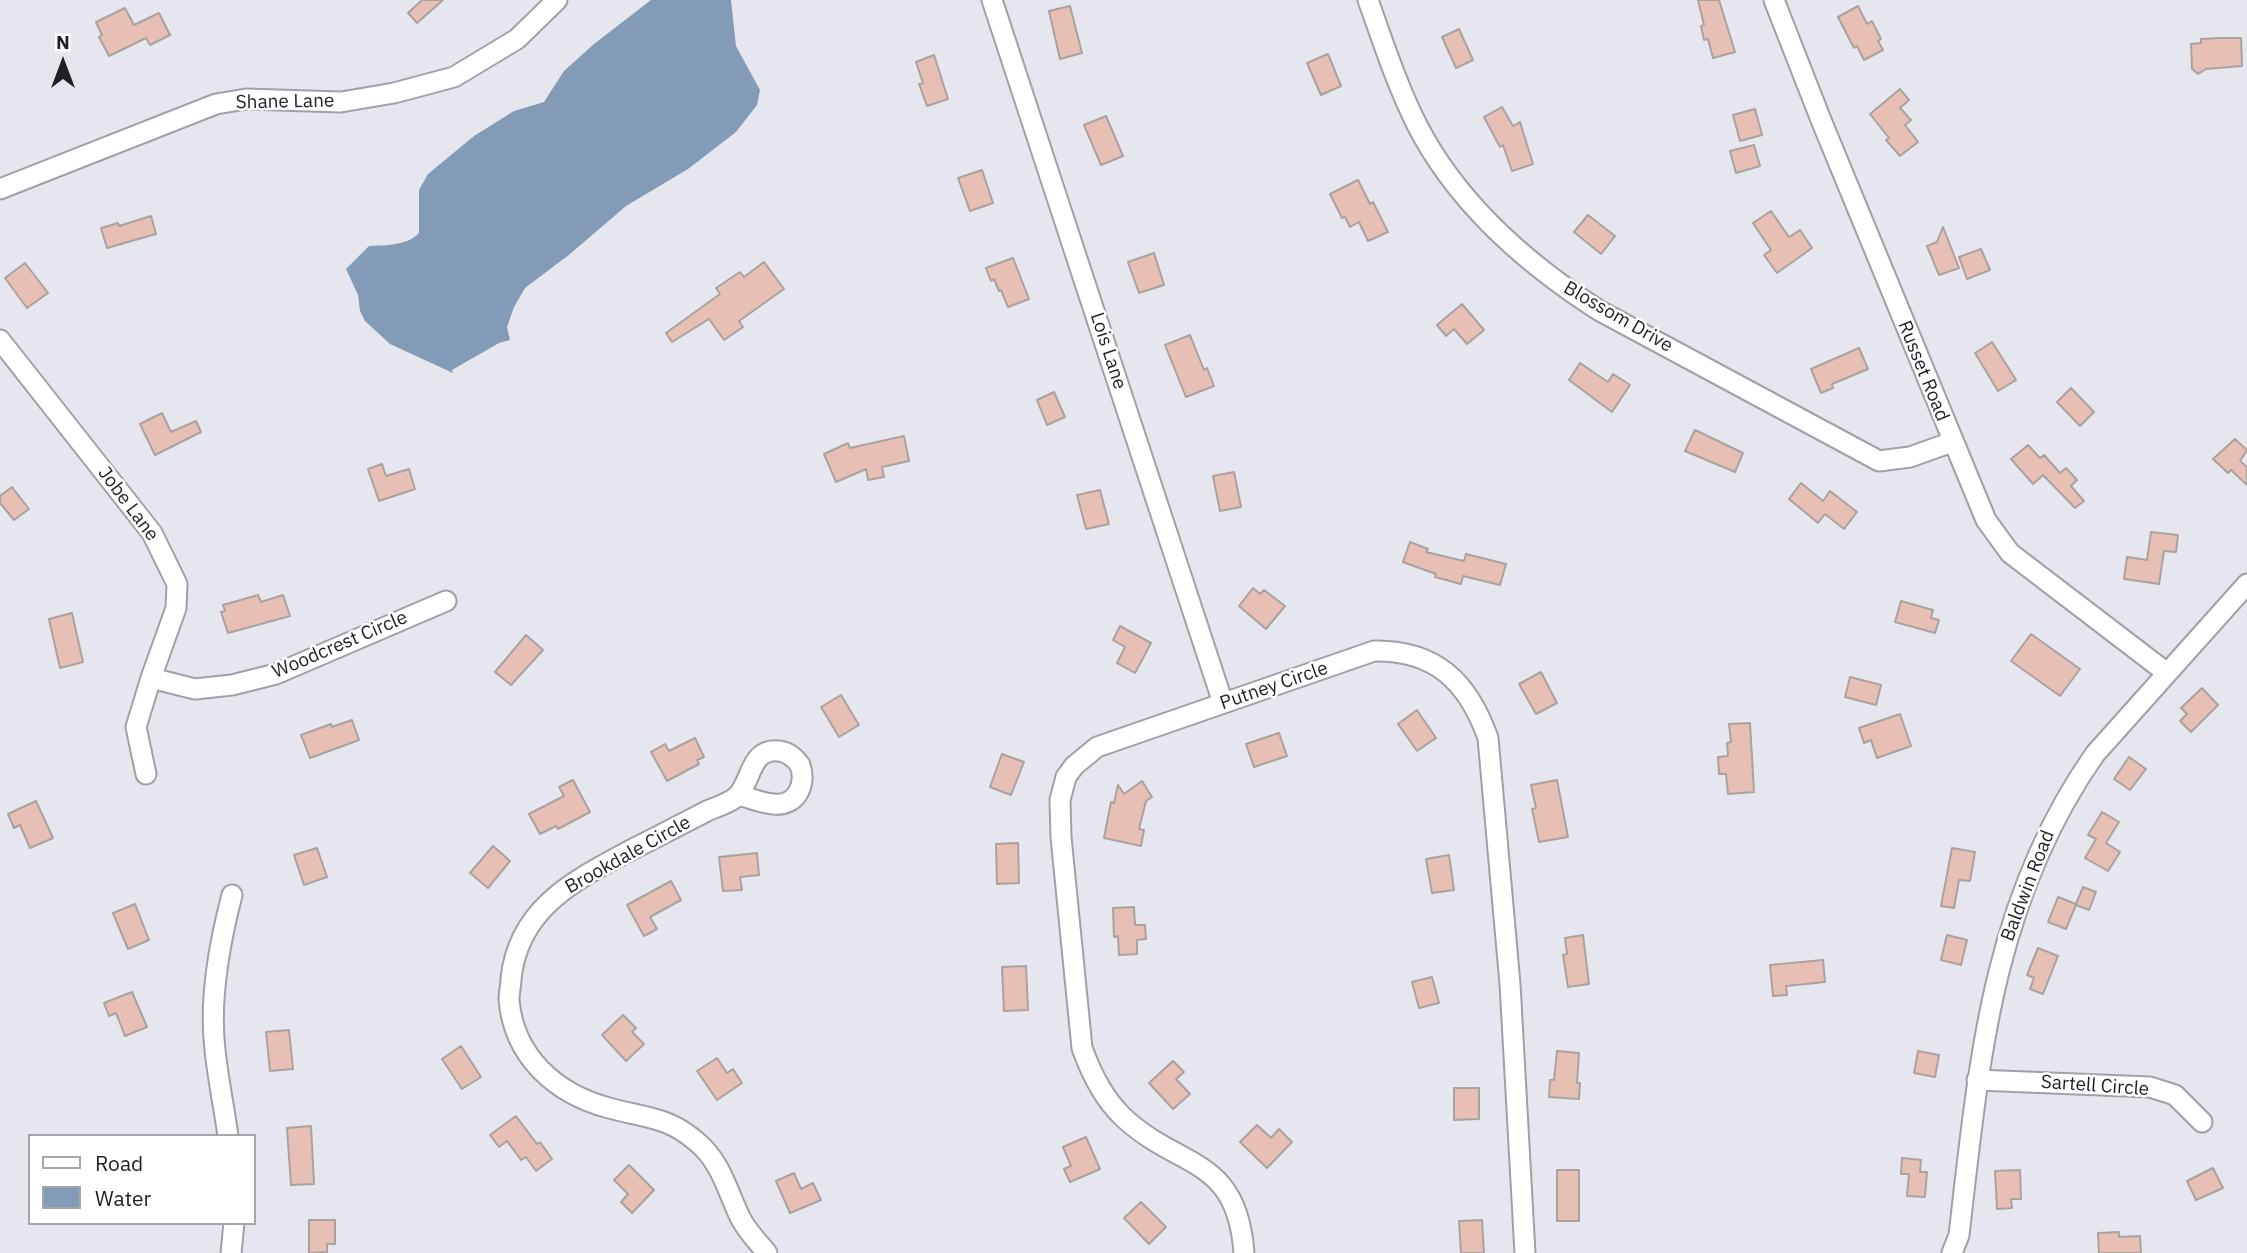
<!DOCTYPE html>
<html>
<head>
<meta charset="utf-8">
<style>
	body { margin:0 }
	#map { position:relative; width:2247px; height:1253px; overflow:hidden; background:#e5e6ee; font-family:"IBM Plex Sans",sans-serif }
	canvas { display:block }
	.legend { position:absolute; left:28px; top:1134px; width:228px; height:91px; box-sizing:border-box; background:#fff; border:2px solid #a5a6a7; margin:0; padding:9px 12px; list-style:none; font-size:21px; color:#1f2023 }
	.legend li { display:flex; align-items:center; gap:14px; height:35px }
	.legend b { width:35px; border:2px solid #a5a6a7 }
	.north { position:absolute; left:28px; top:28px; width:70px; height:70px; -webkit-text-stroke:5px #fff; paint-order:stroke; rotate:0deg; font-size:19px; font-weight:700; line-height:28px; text-align:center; color:#1f2023 }
	.north::after { content:''; display:block; margin:auto; width:24px; height:32px; background:#1f2023; clip-path:polygon(50% 0,100% 100%,50% 72%,0 100%) }
</style>
</head>
<body>
<div id="map">
<canvas width="2247" height="1253"></canvas>
<ul class="legend">
<li><b style="height:9px;background:#fff"></b>Road</li>
<li><b style="height:19px;background:#839bb7"></b>Water</li>
</ul>
<div class="north">N</div>
</div>
<script>
const ctx = document.querySelector('canvas').getContext('2d');
ctx.lineJoin = 'round';
function fill(path, color) { ctx.fillStyle = color; ctx.fill(path, 'evenodd'); }
function trace(path, color, width, dash) { ctx.strokeStyle = color; ctx.lineWidth = width; ctx.lineCap = dash ? 'butt' : 'round'; ctx.setLineDash(dash || []); ctx.stroke(path); }
function label(font, color, halo, rows, align = 'center') {
  ctx.font = font + ' "IBM Plex Sans",sans-serif'; ctx.lineWidth = 5; ctx.setLineDash([]); ctx.textBaseline = 'middle'; ctx.strokeStyle = halo; ctx.fillStyle = color; for (const [text, x, y, turn = 0] of rows) {
    ctx.save(); ctx.translate(x, y); ctx.rotate((+turn || 0) * Math.PI / 180); ctx.textAlign = isNaN(turn) ? turn : align; if (halo) ctx.strokeText(text, 0, 0); ctx.fillText(text, 0, 0); ctx.restore();
  }
}
fill(new Path2D(`
	M651,0H731L736,46L760,90L757,105L736,132L688,169L626,206L570,254L525,288L514,307L507,327L510,340L499,343L452,370L453,373L390,344L365,321L360,311L358,295L346,269L369,246C385,245 407,246 419,233V190L428,174L474,136L514,111L544,102L564,71L594,44Z`), '#839bb7');
const building = new Path2D(`
	M422,0H443L417,23L408,13Z
	M1698,0H1719L1735,52L1713,58L1708,39L1704,40L1701,26L1704,25Z
	M1070,6L1082,53L1060,59L1049,11Z
	M1858,6L1867,24L1872,21L1881,39L1878,41L1883,50L1864,60L1857,46L1854,48L1838,17Z
	M125,8L134,25L159,13L170,35L150,45L146,38L109,56L99,37L102,35L96,22Z
	M1459,29L1473,60L1456,68L1442,37Z
	M2220,38H2241L2242,66L2206,69L2198,74L2192,69L2191,44L2201,43V39Z
	M1328,54L1341,86L1321,95L1307,63Z
	M934,55L948,99L927,106L919,84L923,83L916,62Z
	M1900,89L1909,100L1900,108L1911,120L1905,125L1918,142L1900,156L1886,140L1889,138L1870,114Z
	M1502,107L1513,126L1520,122L1533,164L1512,171L1503,145L1500,147L1484,117Z
	M1755,109L1762,135L1740,141L1733,115Z
	M1106,116L1123,156L1101,165L1084,125Z
	M1754,145L1760,166L1736,173L1730,151Z
	M982,170L993,203L970,211L958,178Z
	M1358,180L1370,204L1373,202L1388,232L1368,241L1359,222L1350,227L1345,217L1342,218L1330,194Z
	M1771,211L1789,237L1800,230L1812,248L1777,273L1764,255L1771,250L1753,223Z
	M1588,215L1615,236L1601,254L1574,232Z
	M151,216L156,234L107,248L101,228L118,223L119,226Z
	M1943,227L1959,268L1939,275L1927,246L1937,242Z
	M1981,249L1990,270L1967,279L1959,257Z
	M1154,253L1164,285L1139,293L1128,262Z
	M1013,258L1029,299L1008,307L1001,290L999,291L994,279L991,281L986,268Z
	M764,262L784,289L739,321L743,327L724,340L709,319L672,342L666,333L720,294L716,288L740,272L744,277Z
	M25,263L48,293L27,308L5,278Z
	M1462,304L1484,330L1467,344L1454,329L1446,336L1437,325Z
	M1190,335L1204,370L1207,368L1214,386L1186,397L1165,345Z
	M1992,342L2016,380L1998,391L1975,353Z
	M1859,348L1868,369L1832,384L1833,388L1821,393L1811,369Z
	M1580,363L1608,382L1613,374L1630,385L1612,412L1569,380Z
	M2071,388L2094,412L2080,426L2057,402Z
	M1054,392L1065,417L1047,425L1037,400Z
	M162,413L171,432L196,421L201,432L155,455L140,424Z
	M1695,430L1743,453L1735,472L1685,451Z
	M904,436L909,461L882,467L884,477L868,480L866,469L836,482L824,454L848,443L850,448Z
	M2235,439L2247,450L2240,461L2247,467V485L2231,470L2228,473L2213,459Z
	M2028,445L2040,458L2044,455L2060,473L2066,468L2077,480L2071,486L2084,501L2075,508L2043,475L2033,484L2011,459Z
	M382,464L386,476L409,469L415,489L379,501L368,469Z
	M1234,472L1241,507L1220,511L1213,476Z
	M1801,483L1823,501L1830,491L1857,512L1844,529L1825,514L1818,523L1789,499Z
	M12,487L29,509L14,520L0,503V496Z
	M1100,490L1109,524L1086,529L1077,495Z
	M2151,532L2178,535L2176,552L2164,551L2159,584L2124,579L2127,557L2147,560Z
	M1410,542L1428,549L1426,552L1464,561L1466,554L1506,564L1500,585L1463,576L1461,584L1435,577L1436,574L1403,562Z
	M1253,588L1260,594L1264,590L1285,606L1266,629L1239,606Z
	M258,595L261,602L283,595L290,616L228,633L221,612L225,611L223,605Z
	M1901,601L1933,610L1931,618L1939,620L1935,633L1895,622Z
	M72,613L83,662L60,668L49,619Z
	M1120,626L1151,643L1135,673L1117,663L1125,647L1113,640Z
	M2031,634L2080,669L2060,696L2011,661Z
	M526,635L543,650L511,685L495,672Z
	M1541,672L1557,703L1536,714L1519,684Z
	M1850,677L1881,685L1876,705L1845,697Z
	M2202,688L2218,705L2191,732L2180,721L2187,714L2181,708Z
	M841,695L859,725L839,737L821,707Z
	M1417,710L1436,738L1417,751L1398,724Z
	M1900,714L1911,746L1877,758L1871,740L1864,743L1859,728Z
	M352,720L359,740L310,758L301,735L331,724L332,727Z
	M1750,723L1754,792L1728,794L1726,774H1719L1718,757L1728,756L1727,743L1731,742L1729,724Z
	M1279,733L1287,756L1254,767L1246,744Z
	M695,738L704,757L697,760L699,764L667,781L651,752L665,744L669,751Z
	M1002,754L1024,762L1011,795L990,787Z
	M2129,757L2146,769L2130,790L2114,779Z
	M573,780L590,812L558,829L556,826L540,834L529,814L564,796L559,787Z
	M1557,780L1568,837L1539,842L1532,809L1536,808L1531,785Z
	M1142,781L1152,797L1146,801L1139,829L1144,830L1141,846L1104,838L1111,802L1114,803L1118,785L1124,794Z
	M36,801L53,838L30,848L20,825L14,828L8,814Z
	M2102,812L2119,822L2106,843L2120,852L2108,871L2085,858L2096,839L2088,835Z
	M1018,843L1019,883L997,884L996,844Z
	M493,846L510,861L488,888L470,873Z
	M317,848L327,877L304,885L294,855Z
	M1952,848L1975,852L1970,881L1959,880L1954,908L1941,906Z
	M757,853L759,875L740,877L742,890L723,891L719,857Z
	M1449,855L1454,890L1432,893L1426,859Z
	M671,881L681,900L650,917L657,929L644,936L627,905Z
	M2083,887L2096,892L2089,910L2076,905L2066,929L2048,922L2058,897L2076,904Z
	M135,904L149,940L128,949L113,913Z
	M1134,907L1135,925H1145L1146,939L1137,940V954L1119,955L1118,936L1114,937L1113,908Z
	M1583,935L1589,984L1568,987L1563,955L1567,954L1565,938Z
	M1947,935L1967,940L1961,965L1941,960Z
	M2038,948L2058,956L2043,994L2030,989L2034,978L2027,975Z
	M1823,960L1825,982L1786,986L1787,995L1773,996L1770,965Z
	M1026,966L1028,1010L1004,1011L1002,967Z
	M1432,977L1439,1003L1419,1008L1412,982Z
	M132,992L147,1027L125,1036L116,1013L109,1016L104,1003Z
	M623,1015L636,1028L632,1032L644,1044L626,1061L602,1035Z
	M289,1030L293,1069L270,1071L266,1032Z
	M461,1046L481,1077L462,1089L442,1059Z
	M1557,1051L1579,1053L1577,1083H1580L1579,1099L1549,1097L1550,1080H1554Z
	M1918,1051L1939,1055L1935,1077L1914,1073Z
	M717,1058L727,1073L733,1069L742,1083L717,1100L697,1071Z
	M1173,1061L1184,1072L1176,1079L1190,1094L1173,1109L1149,1083Z
	M1454,1088H1479V1119L1454,1120Z
	M516,1116L537,1144L540,1142L552,1159L536,1171L526,1157L521,1160L507,1141L499,1147L490,1135Z
	M1257,1125L1271,1138L1279,1129L1292,1142L1267,1168L1240,1142Z
	M311,1126L314,1184L291,1185L287,1128Z
	M1086,1137L1100,1169L1070,1182L1064,1169L1071,1166L1063,1147Z
	M1902,1158L1921,1160L1920,1172H1927L1925,1197L1907,1196L1909,1174H1901Z
	M629,1165L654,1190L632,1213L621,1202L628,1194L614,1180Z
	M2213,1168L2223,1188L2196,1200L2187,1181Z
	M1557,1170H1579V1221H1557Z
	M2020,1170L2021,1199H2011L2012,1208L1997,1209L1995,1171Z
	M794,1173L801,1189L813,1183L821,1200L790,1213L776,1181Z
	M1141,1202L1166,1227L1149,1244L1124,1218Z
	M309,1220H335V1244H327V1252L309,1253Z
	M1482,1220L1484,1253H1461L1459,1221Z
	M2119,1232V1237L2140,1236L2141,1253H2099L2098,1233Z`);
fill(building, '#e8bfb4');
trace(building, '#aaa29f', 2);
const minor = new Path2D(`
	M992,0L1223,703
	M1368,0C1383,42 1397,85 1417,125C1457,203 1528,265 1600,311L1879,461L1910,457L1952,442
	M1774,0L1821,120L1986,520L2010,553L2167,673
	M0,189L216,104L246,99L341,102L394,93L454,77L517,39L557,0
	M0,340L152,533L177,584L176,608L151,678L136,727L146,774
	M151,678L195,689L232,685L276,674L446,601
	M739,795C750,798 761,803 773,804C796,807 807,785 800,765C795,758 789,752 779,751C751,748 752,778 739,794C733,802 716,807 707,811C682,824 657,837 631,850C575,880 518,908 511,979C511,985 509,993 509,1000C514,1057 556,1094 609,1108C645,1118 667,1116 697,1142C720,1161 727,1189 739,1215C745,1229 757,1241 767,1253
	M1977,1080L2150,1087L2175,1095L2202,1122
	M228,1136C224,1107 218,1079 215,1050C209,999 219,945 232,895
	M231,1253L234,1223
	M1244,1253C1237,1155 1179,1170 1123,1117C1103,1098 1091,1073 1082,1048L1061,837L1060,800L1066,777L1074,766L1097,747L1374,651C1436,650 1468,682 1488,738L1510,984L1525,1253
	M1952,1253L1959,1235C1979,1062 1992,901 2095,754L2247,584`);
trace(minor, '#9fa0a8', 23);
trace(minor, '#fff', 19);
label('19px', '#1f2023', '#fff', [
	["Shane Lane",285,102,-1],
	["Blossom Drive",1618,317,30],
	["Lois Lane",1108,351,72],
	["Russet Road",1923,371,68],
	["Jobe Lane",128,504,53],
	["Woodcrest Circle",340,645,-23],
	["Putney Circle",1274,686,-19],
	["Brookdale Circle",628,855,-29],
	["Baldwin Road",2028,886,-69],
	["Sartell Circle",2095,1086,4]
]);
</script>
</body>
</html>
